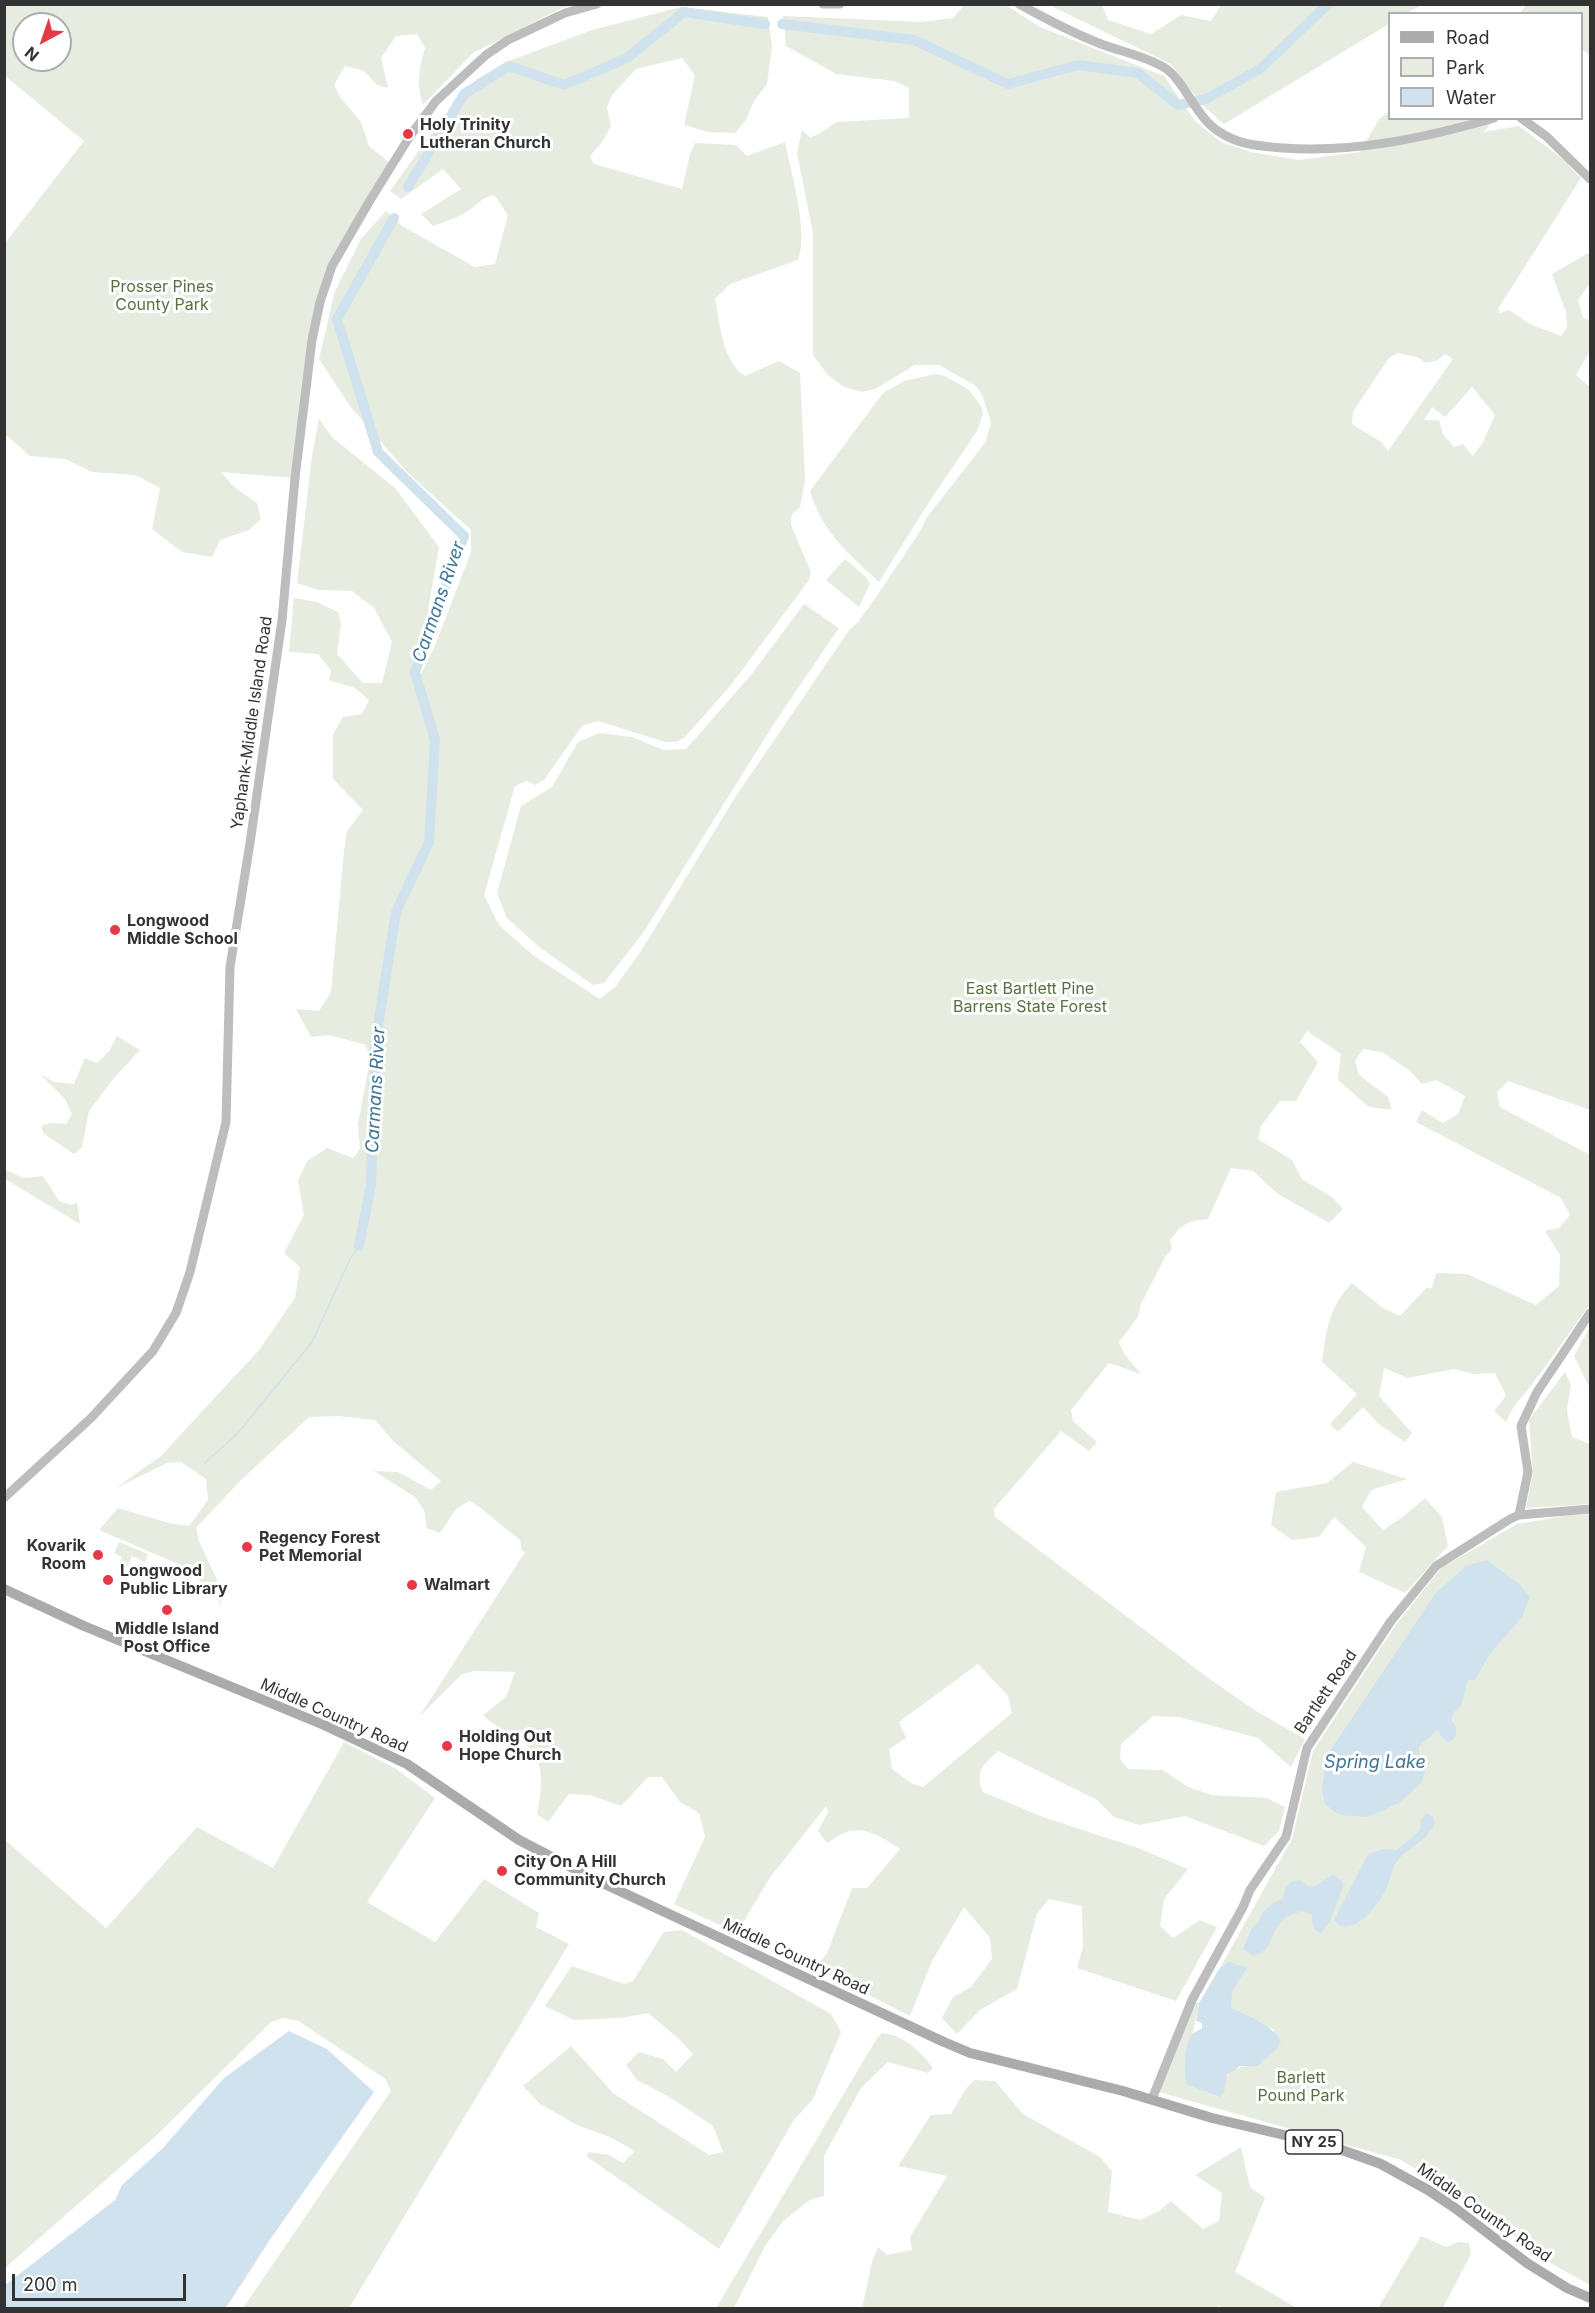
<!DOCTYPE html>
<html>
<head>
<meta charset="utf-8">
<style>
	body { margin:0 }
	#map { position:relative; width:1595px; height:2313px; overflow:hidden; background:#fff; font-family:Inter,sans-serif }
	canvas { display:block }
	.frame { position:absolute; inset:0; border:6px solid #333; pointer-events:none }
	.legend { position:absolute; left:1388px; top:12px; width:195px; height:108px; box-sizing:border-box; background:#fff; border:2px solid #adadad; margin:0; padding:8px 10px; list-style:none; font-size:18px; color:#333 }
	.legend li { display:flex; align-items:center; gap:12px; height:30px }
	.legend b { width:30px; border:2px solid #adadad }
	.north { position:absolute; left:12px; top:12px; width:60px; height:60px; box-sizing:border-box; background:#fff; border:2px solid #adadad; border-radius:50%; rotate:220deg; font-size:16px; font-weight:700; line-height:24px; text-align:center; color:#333 }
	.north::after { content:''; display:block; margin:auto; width:21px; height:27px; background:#e63946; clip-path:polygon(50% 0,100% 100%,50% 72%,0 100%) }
	.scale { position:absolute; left:12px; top:2274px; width:174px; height:27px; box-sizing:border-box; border:3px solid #333; border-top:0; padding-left:8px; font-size:18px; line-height:21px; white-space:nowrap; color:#333; -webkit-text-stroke:4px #fff; paint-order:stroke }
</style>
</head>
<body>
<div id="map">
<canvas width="1595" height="2313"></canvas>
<div class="frame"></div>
<ul class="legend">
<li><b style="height:8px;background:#ababab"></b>Road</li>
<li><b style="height:16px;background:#e6ecdf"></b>Park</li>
<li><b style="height:16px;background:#cfe2ee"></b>Water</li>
</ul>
<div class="north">N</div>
<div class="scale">200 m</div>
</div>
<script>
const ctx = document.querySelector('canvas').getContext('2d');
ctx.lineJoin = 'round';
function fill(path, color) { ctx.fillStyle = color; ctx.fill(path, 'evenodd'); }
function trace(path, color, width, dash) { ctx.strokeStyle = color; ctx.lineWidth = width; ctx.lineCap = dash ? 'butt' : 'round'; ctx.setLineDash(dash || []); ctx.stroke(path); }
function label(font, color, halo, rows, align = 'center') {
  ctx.font = font + ' Inter,sans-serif'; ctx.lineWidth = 6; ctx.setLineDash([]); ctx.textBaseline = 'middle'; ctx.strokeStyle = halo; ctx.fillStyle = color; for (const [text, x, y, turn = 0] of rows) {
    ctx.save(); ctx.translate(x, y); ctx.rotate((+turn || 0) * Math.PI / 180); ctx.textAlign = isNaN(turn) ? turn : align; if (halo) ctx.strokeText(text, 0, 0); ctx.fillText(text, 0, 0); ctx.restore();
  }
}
fill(new Path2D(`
	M5,5H574L562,8L473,53L423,105C416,84 419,69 425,48L417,34L396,36L381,58L388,88L377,85L364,71L345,66L334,85L340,97L361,122L369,146L391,164L332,266L318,311L295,478L221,472L233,486L257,503L261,519L249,530L220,540L212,557L182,552L152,529L160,488L135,475L92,472L65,459L30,456L5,434V243L84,141L5,76ZM24,24H60V60H24Z
	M964,5H1006L1040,27L1164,76L1195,121L1221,142L1251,152L1299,160L1360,152L1379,119L1389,112L1390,118L1494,119L1484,132L1519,126L1568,163L1569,166L1581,178L1498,309L1500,313L1509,310L1530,324L1561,336L1567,327L1566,312L1552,274L1590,252V283L1578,300L1583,318L1590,320V351L1576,375L1590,387V1110L1508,1081L1497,1092L1500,1107L1590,1155V1304L1540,1374L1513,1408L1506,1422L1494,1411L1506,1396L1495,1373L1474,1374L1454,1369L1408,1378L1384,1368L1379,1396L1412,1433L1405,1442L1380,1425L1363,1407L1338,1432L1330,1424L1357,1394L1322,1362C1327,1328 1328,1309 1352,1283L1383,1308L1400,1316L1426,1288H1432L1436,1273L1467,1274L1536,1305L1559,1286L1560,1255L1545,1231L1559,1228L1570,1215L1561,1198L1416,1122L1422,1110L1443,1123L1458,1114L1465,1096L1436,1080L1422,1084L1410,1071L1382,1052L1363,1049L1355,1061L1359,1075L1388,1097L1392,1110L1369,1107L1338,1080L1341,1054L1307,1031L1300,1042L1318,1062L1296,1101H1280L1261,1126L1258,1139L1292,1160L1302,1179L1332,1197L1343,1209L1329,1223L1278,1194L1253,1171L1231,1168L1208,1219C1187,1221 1183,1223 1170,1240L1172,1249L1165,1257L1141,1304L1138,1317L1119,1342L1125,1355L1141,1374L1109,1363L1071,1410L1073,1421L1097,1442L1089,1451L1061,1431L994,1509L995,1517L1207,1677L1256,1711L1305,1739L1291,1767L1258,1738L1179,1717L1153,1716L1121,1744L1120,1759L1128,1769L1163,1770L1188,1787L1212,1795L1267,1798L1285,1807L1279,1831L1264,1846L1185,1816L1139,1825L1114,1817L1097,1800L998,1751C984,1764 974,1771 983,1792L1043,1817L1138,1848L1188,1869L1164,1899L1160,1926L1173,1938L1200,1920L1217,1927L1176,2001L1077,1968L1083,1947L1082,1906L1049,1899L1037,1914L1017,1989L980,2010L957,2034L942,2018L953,1997L971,1987L992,1959L990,1938L964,1907L932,1961L910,2016L816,1968L827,1953L852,1888H867L900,1849C886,1840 868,1827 849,1831C842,1833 834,1839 827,1843L818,1831L828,1812L826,1806L769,1879L737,1933L674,1904L705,1837L699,1813L680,1802L662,1777H648L621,1806L590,1795L569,1794L548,1822L537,1814C542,1788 547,1759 522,1741C508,1732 495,1727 483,1715L506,1697L515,1672L474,1671L462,1674L419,1717L525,1552L522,1551L520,1540L478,1506L469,1501L456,1509L440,1533L427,1528L424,1510L415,1497L374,1471L398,1472L431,1490L441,1481L393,1441L375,1420L339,1416L309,1417L241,1480L196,1528L199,1541L217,1580L222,1608L215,1592L178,1564L99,1530L118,1508L169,1523L189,1526L208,1500L206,1479L181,1462L167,1463L116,1488L161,1456L259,1350L295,1298L300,1267L284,1253L304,1215L298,1181L307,1161L327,1148L353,1158L360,1149L358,1124L370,1060L366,1045L329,1035L311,1037L296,1009L319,1011L331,992L344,851L347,831L363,810L333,779V734L343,717L362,714L369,700L355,688L329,680L331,670L318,654L289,652L294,598L317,602L338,612L341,623L337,654L363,683H382L392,642L374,608L352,591L318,590L297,583L312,456L319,419L333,438L395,488L439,547L415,686L434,648L471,552V530L407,472L350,406L319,359L335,291L361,239L386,211L402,226L475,267L495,264L508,215L494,195C482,197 475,207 465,213C454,219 444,222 433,226L421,214L461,189L443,169L401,199L390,191L441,120L477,79L506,62L592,30L681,7L768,17L772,47L767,84L754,101L746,120L735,133L708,132L684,125L695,75L682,58L636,69L612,95L607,107L611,126L603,141L590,156L594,164L682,189L690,154L695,143L736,145L747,156L785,142C791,172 809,233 798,260L730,284L715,299C720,324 722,361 745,376L779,361L800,373L805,480L800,507L792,514L791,525L811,572L809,580L731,685L685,737L676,742H665L598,721L582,726L544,780L535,785L527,781L515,786L484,895L499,925L534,956L600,999L615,987L641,951L736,796L850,629L857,623L872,603L919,533L927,517L985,443L991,423L983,397L976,386L939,365H915L875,389L862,392L844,387L828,375L813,355V233L797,153L802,130L810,137L817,135L837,122L909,118V88L895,81L836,74L786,46L783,16L921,22L953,18ZM1397,353L1417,357L1426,363L1438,360L1445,354L1453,359L1388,451L1381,442L1352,424L1353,412L1389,358ZM1472,387L1495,415L1483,442L1473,456L1463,444L1454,447L1443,434L1439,420H1424L1432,407L1445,417ZM978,1664L1008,1696L1012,1713L923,1787L911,1783L892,1769L889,1749L906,1738L899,1722Z
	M1049,5H1102L1108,20L1151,34L1181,15L1211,21L1221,5H1422L1407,13L1390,14L1389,24L1224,124L1202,105L1171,64Z
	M1526,5H1590V56L1582,49V14L1520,13Z
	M935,374L945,376L968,389L981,406L983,414L977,431L931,499L879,582C849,554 822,532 810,491L883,393L904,381Z
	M845,559L866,577L870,584L859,607L826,580Z
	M804,604L839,628L775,722L643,933L604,983L593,985L539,947L507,918L497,893L521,806L552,787L578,742L599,733L632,737L663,750L686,749L751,675Z
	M117,1036L140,1050L114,1078L89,1111L82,1147L74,1154L44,1134L41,1126L50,1123L66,1124L72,1114L65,1099L40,1074L54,1082L74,1084L85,1058L97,1063L109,1051Z
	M4,1169L23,1178L43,1176L59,1201L72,1205L77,1202L80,1224L5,1179Z
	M1590,1327V1384L1588,1385L1574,1356Z
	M1565,1372L1571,1385L1567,1410L1572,1437L1590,1444V1504L1526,1508L1533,1475L1529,1420Z
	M1353,1462L1407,1479L1371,1490L1362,1507L1383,1530L1404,1516L1425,1498L1442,1517L1448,1546L1405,1593L1359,1572L1366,1547L1334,1517L1319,1537L1292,1540L1271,1525L1276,1492L1327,1483Z
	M1590,1514V2285L1554,2265L1452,2191L1401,2160L1155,2091L1192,2000L1199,2003L1186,2064L1187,2085L1218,2097C1227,2073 1230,2065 1257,2066L1274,2030L1231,2008L1203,1998L1292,1839L1313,1751L1395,1626L1441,1568L1517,1524L1570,1515Z
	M119,1542L148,1554L145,1562L132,1556L127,1567L119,1564L122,1557L114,1553Z
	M344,1742L395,1768L435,1798L367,1902L435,1942L484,1879L539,1913L536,1927L569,1944L349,2308H243L391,2091L385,2079L298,2021L284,2018L271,2022L157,2135L5,2268V1840L106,1928L197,1827L273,1868Z
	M682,1930L831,2014L841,2032L813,2099L794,2120L719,2249L586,2156L589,2152L609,2155L623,2163L635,2151L610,2137L577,2125L540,2104L523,2086L571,2046L613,2093L709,2155L723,2152L713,2126L671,2098L637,2080L626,2065L639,2052L663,2059L676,2072L693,2054L679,2039L648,2013L620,2018L574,2020L545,2006L572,1966L624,1984L633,1981L664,1932Z
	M882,2033C903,2034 921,2052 933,2068L928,2073L888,2062L861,2088L824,2156V2196L810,2200L783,2221L765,2246L734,2308H716L877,2038Z
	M974,2080L995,2081L1023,2114L1100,2157L1112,2171L1108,2212L1140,2220L1159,2211L1171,2201L1203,2229L1219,2221L1222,2193L1195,2175L1241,2147L1250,2187L1265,2198L1235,2272L1297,2308H1223L1219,2306L1215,2308H862L872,2262L878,2247L887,2255L912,2250L910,2237L947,2176L898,2166L931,2115L951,2114L965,2090Z
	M1421,2236L1446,2247L1458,2242L1469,2243L1471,2254L1443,2308H1378Z`), '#e6ecdf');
fill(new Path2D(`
	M1487,1560L1519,1584L1530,1597L1522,1617L1489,1655L1475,1680H1468L1461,1706L1454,1712L1451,1719L1456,1727V1736L1450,1742H1446L1437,1730L1419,1746V1758L1425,1770L1422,1782L1399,1803L1368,1817L1342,1815L1335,1812L1325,1804L1322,1789L1326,1757L1435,1594L1466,1566Z
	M1427,1813L1433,1817L1435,1823C1424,1844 1412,1844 1399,1859C1391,1868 1391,1879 1386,1889C1378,1905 1352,1941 1334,1920L1368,1854L1384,1849L1397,1850L1420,1830L1421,1819Z
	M1333,1875L1342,1881L1343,1886L1330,1922L1321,1933C1312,1930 1312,1924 1312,1915L1301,1911C1294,1914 1284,1917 1280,1923C1268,1937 1275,1948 1254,1956L1243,1949L1252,1928L1259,1922L1262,1913L1273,1903L1283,1899C1284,1888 1288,1881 1299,1880L1310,1887C1318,1886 1325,1878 1333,1875Z
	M1229,1962L1247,1968L1232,1991L1231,2008C1250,2017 1268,2023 1281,2040L1277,2049L1257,2066H1240L1227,2075L1224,2092L1219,2097L1187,2085C1184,2074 1184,2046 1191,2036C1193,2032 1198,2031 1202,2028V2023L1196,2021L1199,2003L1219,1969Z
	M289,2031L327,2049L374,2092L269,2241L226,2308H5V2285L115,2200L122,2185L162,2149L224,2078Z`), '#cfe2ee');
trace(new Path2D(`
	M205,1463L238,1433L312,1342L350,1259L359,1246`), '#cfe2ee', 1.5);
trace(new Path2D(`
	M782,24L914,40L1008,84L1078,65L1138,73L1178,105L1206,99L1260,69L1328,4
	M408,187L464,94L509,66L564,85L627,58L684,12L765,24
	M359,1246L371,1185L375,1045L396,912L429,842L435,740L415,672L464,536L378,452L337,319L394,218`), '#cfe2ee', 10);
trace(new Path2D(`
	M823,4H840
	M1019,4C1046,19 1073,33 1101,44C1122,52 1146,56 1165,68C1184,80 1196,117 1218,131C1238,145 1259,146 1283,148C1354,153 1425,138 1494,118
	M1521,118L1546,136L1590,179
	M4,1498L91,1418L153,1351L176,1313L190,1272L226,1122L230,967L250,843L282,620L295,478L312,340L320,302L332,266L369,202L410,136L436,101L486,55L508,40L565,13L597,4
	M1519,1515L1528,1472L1521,1426L1537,1392L1590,1313
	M1152,2099L1192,2000L1243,1907L1250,1890L1286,1837L1307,1748L1391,1621L1436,1566L1510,1519L1519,1515L1590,1509`), '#bdbdbd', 9);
trace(new Path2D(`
	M4,1589L84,1626L324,1725L407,1764L519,1840L596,1880L944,2042L970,2053L1123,2091L1212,2118L1331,2146L1381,2164L1428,2190L1455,2208L1527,2263L1567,2288L1590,2298`), '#ababab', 10);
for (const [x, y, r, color] of [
	[408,134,6,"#e63946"],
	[115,930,6,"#e63946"],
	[247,1547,6,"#e63946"],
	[98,1555,6,"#e63946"],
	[108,1580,6,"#e63946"],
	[412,1585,6,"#e63946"],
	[167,1610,6,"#e63946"],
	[447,1746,6,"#e63946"],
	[502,1871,6,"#e63946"]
]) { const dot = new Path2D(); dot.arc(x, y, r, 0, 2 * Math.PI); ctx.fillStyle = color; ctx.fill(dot); trace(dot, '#fff', 2); }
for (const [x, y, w] of [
	[1314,2142,57]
]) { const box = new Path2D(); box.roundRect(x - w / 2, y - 12, w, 24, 4.5); ctx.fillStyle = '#fff'; ctx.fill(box); trace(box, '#333', 1.5); }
label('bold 15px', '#333', null, [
	["NY 25",1314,2142]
]);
label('bold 16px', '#333', '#fff', [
	["Holy Trinity",420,125],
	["Lutheran Church",420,143],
	["Longwood",127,921],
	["Middle School",127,939],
	["Regency Forest",259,1538],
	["Pet Memorial",259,1556],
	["Kovarik",86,1546,"right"],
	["Room",86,1564,"right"],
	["Longwood",120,1571],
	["Public Library",120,1589],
	["Walmart",424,1585],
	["Middle Island",167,1629,"center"],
	["Post Office",167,1647,"center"],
	["Holding Out",459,1737],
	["Hope Church",459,1755],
	["City On A Hill",514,1862],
	["Community Church",514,1880]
], 'left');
label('16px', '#56703f', '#fff', [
	["Prosser Pines",162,287],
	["County Park",162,305],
	["East Bartlett Pine",1030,989],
	["Barrens State Forest",1030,1007],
	["Barlett",1301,2078],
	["Pound Park",1301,2096]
]);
label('16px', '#333', '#fff', [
	["Yaphank-Middle Island Road",252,723,-82],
	["Bartlett Road",1326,1692,-56],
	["Middle Country Road",334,1716,24],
	["Middle Country Road",796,1957,25],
	["Middle Country Road",1484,2213,35]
]);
label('italic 18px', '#3f7597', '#fff', [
	["Carmans River",439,602,-71],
	["Carmans River",376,1090,-87],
	["Spring Lake",1375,1763]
]);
</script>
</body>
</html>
